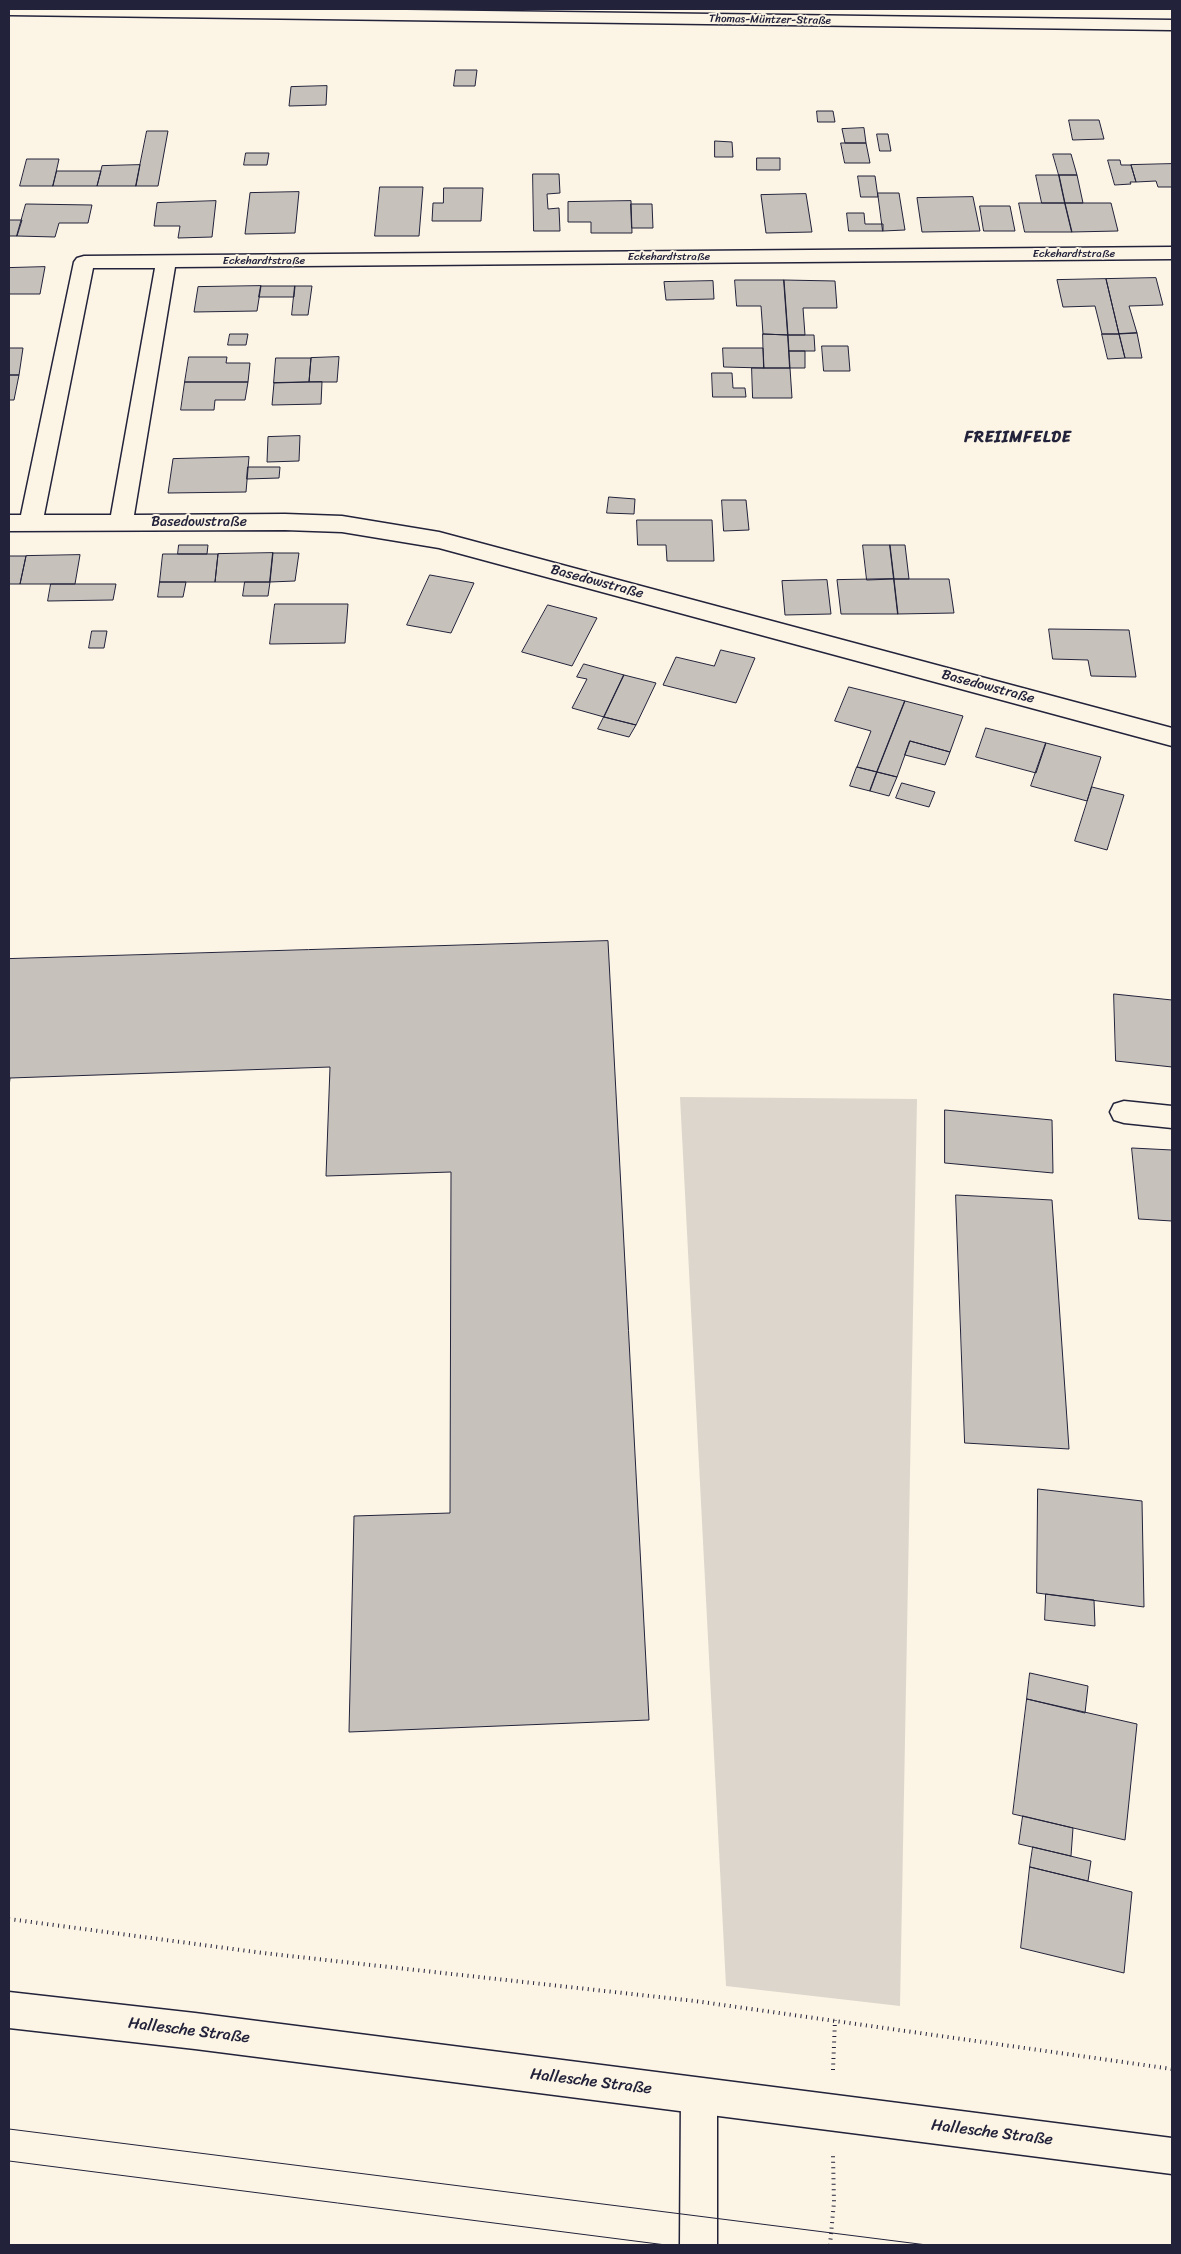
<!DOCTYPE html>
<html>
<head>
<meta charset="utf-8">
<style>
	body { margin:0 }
	#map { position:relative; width:1181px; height:2254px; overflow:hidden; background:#fcf5e5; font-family:Sriracha,sans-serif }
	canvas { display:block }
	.frame { position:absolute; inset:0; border:10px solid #22223b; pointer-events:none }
</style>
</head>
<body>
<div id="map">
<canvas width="1181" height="2254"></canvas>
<div class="frame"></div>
</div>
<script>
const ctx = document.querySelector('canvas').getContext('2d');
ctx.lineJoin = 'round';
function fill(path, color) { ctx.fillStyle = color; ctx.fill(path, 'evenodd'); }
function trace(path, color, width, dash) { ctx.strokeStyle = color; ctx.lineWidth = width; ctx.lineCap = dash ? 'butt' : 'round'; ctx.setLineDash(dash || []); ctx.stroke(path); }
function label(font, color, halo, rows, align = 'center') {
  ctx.font = font + ' Sriracha,sans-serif'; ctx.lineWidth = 4; ctx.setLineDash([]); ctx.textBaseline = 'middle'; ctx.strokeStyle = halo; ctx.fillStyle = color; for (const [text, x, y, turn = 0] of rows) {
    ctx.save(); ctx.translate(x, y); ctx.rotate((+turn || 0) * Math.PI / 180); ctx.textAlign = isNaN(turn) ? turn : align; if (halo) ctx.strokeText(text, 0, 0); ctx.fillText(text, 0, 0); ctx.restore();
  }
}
fill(new Path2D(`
	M680,1097L917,1099L900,2006L726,1986Z`), '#dcd6cc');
const building = new Path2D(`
	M456,70H477L475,86H454Z
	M327,86L326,105L289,106L291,87Z
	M817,111H833L835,122H818Z
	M1069,120H1099L1104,139L1073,140Z
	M864,128L866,143H845L842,129Z
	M147,131H168L158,186H136Z
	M877,134H888L891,151H880Z
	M715,141L732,142L733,157H715Z
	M841,143H866L870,163H845Z
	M246,153H269L267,165H244Z
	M1053,154H1071L1077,175H1059Z
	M757,158H780V170H757Z
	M27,159H59L53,186H20Z
	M1108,160H1120L1121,165H1131L1136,182H1130L1131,184L1115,185Z
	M1172,164V187H1158L1156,181L1136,182L1131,165Z
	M140,165L136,186H97L102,166Z
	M57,171H101L97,186H53Z
	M533,174H559L560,193L547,194L548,209L559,208L560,231H534Z
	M1036,175H1059L1065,203H1042Z
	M1059,175H1077L1083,203H1065Z
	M858,176H875L878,197H861Z
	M380,187H423L419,236H375Z
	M444,188H483L481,221H432L433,203H443Z
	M299,192L295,233L245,234L250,193Z
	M878,193H899L905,230L883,231Z
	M806,194L812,232L766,233L761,195Z
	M973,197L980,231L922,232L917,198Z
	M216,201L212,237L178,238L180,226H154L157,203Z
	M631,201L632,233H591V222H568V202Z
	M1019,203H1065L1072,232H1025Z
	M1065,203H1111L1118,231L1072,232Z
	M26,204L92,205L88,223H59L55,237L17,236Z
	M631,204H652L653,228H632Z
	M980,206H1010L1015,231H984Z
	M847,213H864L865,224H883V231H849Z
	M9,220H22L17,236H9Z
	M45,267L40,294H9V268Z
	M1156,278L1163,305L1129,306L1137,333L1119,334L1106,279Z
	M1106,279L1119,334H1102L1095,306L1063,307L1057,280Z
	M735,280H784L788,335L763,334L761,306H737Z
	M784,280L835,281L837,308H803L805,335H788Z
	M713,281L714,299L666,300L664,282Z
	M261,286H295L294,297H259Z
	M261,286L257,311L194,312L198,287Z
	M295,286H312L308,315H292Z
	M1137,333L1142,358H1125L1119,334Z
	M230,334H248L246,345H228Z
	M763,334L788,335L790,368H764Z
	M1102,334H1119L1125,358L1108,359Z
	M788,335H814L815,351H789Z
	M822,346H848L850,371H824Z
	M9,348H23L19,375H9Z
	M723,348H763L764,368L724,367Z
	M789,351H805V368H790Z
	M189,357H227L226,363H250L248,382H185Z
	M339,357L337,382H309L311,358Z
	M276,358H311L309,382L274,383Z
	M752,368H790L792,398H753Z
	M712,373H732L733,388H745L746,397H713Z
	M9,375H19L14,400H9Z
	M185,382H248L245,400H215L214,410H181Z
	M322,382L321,404L272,405L274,383Z
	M300,436L299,461L267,462L268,437Z
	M249,457L246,492L168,493L173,459Z
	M248,467H280L279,478L247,479Z
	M609,497L635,499L634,514L607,513Z
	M722,500H746L749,530L724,531Z
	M637,520H712L714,561H667L666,545H638Z
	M179,545H208L207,554H178Z
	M863,545H890L894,579L867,580Z
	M890,545H905L909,579H894Z
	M273,553H299L295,581L270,582Z
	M273,553L270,582H215L218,554Z
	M163,554H218L215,582H160Z
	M80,555L75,584H20L26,556Z
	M9,556H26L20,584H9Z
	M430,575L474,583L451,633L407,625Z
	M894,579H949L954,613L898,614Z
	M894,579L898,614H841L837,580Z
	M827,580L831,614L785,615L782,581Z
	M160,582H186L183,597H158Z
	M245,582H270L268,596H243Z
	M51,584H116L113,600L48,601Z
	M275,604H348L345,643L270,644Z
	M548,605L597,618L572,666L522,652Z
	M1049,629L1129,630L1136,677L1091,676L1088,660L1053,659Z
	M92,631H107L104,648H89Z
	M721,650L755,658L736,703L663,685L676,657L714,666Z
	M584,664L624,675L604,717L572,708L587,679L577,677Z
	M624,675L656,683L636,725L604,717Z
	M849,687L905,701L877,772L857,767L871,731L835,721Z
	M905,701L963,716L950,752L910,741L897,777L877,772Z
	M604,717L636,725L629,737L598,729Z
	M986,728L1046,743L1036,773L976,757Z
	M910,741L950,752L945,765L905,755Z
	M1046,743L1101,757L1087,801L1031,786Z
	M857,767L877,772L870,791L850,786Z
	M877,772L897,777L889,796L870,791Z
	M902,783L935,792L929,807L896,798Z
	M1092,787L1124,795L1107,850L1075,841Z
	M608,941L649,1720L349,1732L354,1516L450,1513L451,1172L326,1176L330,1067L10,1078L9,1087V959Z
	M1114,994L1172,1000V1067L1116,1061Z
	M945,1110L1052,1120L1053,1173L945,1163Z
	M1132,1148L1172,1150V1221L1139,1219Z
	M956,1195L1052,1200L1069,1449L965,1443Z
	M1038,1489L1142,1501L1144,1607L1037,1593Z
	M1046,1594L1094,1600L1095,1626L1045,1620Z
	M1030,1673L1088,1686L1085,1713L1027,1699Z
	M1027,1699L1137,1724L1125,1840L1013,1814Z
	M1023,1816L1073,1828L1071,1856L1019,1844Z
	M1033,1847L1091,1861L1088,1881L1030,1867Z
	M1030,1867L1132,1892L1124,1973L1021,1948Z`);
fill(building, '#c6c1bb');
trace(building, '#22223b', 1);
const street = new Path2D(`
	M1172,247V259L175,267L134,515L285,514L342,516L439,532L1172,728V746L439,548L342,532L285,530L9,531V515H21L74,262L77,258L84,256ZM93,268H155L111,515H44Z
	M1124,1101L1172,1106V1128L1124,1123L1114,1120L1110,1112L1114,1104Z
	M699,2078L712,2083L717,2096V2245H680L681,2096L686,2083Z`);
const secondary = new Path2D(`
	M9,1992L195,2013L1172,2138V2174L195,2049L9,2028Z`);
const primary = new Path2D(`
	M9,9H330L1172,20V30L9,15Z`);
trace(street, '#22223b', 3);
trace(secondary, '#22223b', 3);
trace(primary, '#22223b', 3);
trace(new Path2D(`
	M9,1919L263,1953L695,2001L1172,2069
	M833,2070L835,2020
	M830,2245L834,2202L833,2156`), '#22223b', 4, [1, 4.5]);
fill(street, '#fcf5e5');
fill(secondary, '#fcf5e5');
fill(primary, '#fcf5e5');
trace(new Path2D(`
	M9,2129L927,2245
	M9,2161L666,2245`), '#22223b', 1);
label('11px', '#22223b', '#fcf5e5', [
	["Thomas-Müntzer-Straße",770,20,1],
	["Eckehardtstraße",1074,254],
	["Eckehardtstraße",669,257],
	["Eckehardtstraße",264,261]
]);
label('14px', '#22223b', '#fcf5e5', [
	["Basedowstraße",199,522],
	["Basedowstraße",597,582,15],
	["Basedowstraße",988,687,15]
]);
ctx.letterSpacing = '1px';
label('bold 16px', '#22223b', '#fcf5e5', [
	["FREIIMFELDE",1018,438]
]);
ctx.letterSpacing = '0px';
label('16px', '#22223b', '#fcf5e5', [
	["Hallesche Straße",189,2031,7],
	["Hallesche Straße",591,2082,7],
	["Hallesche Straße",992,2133,7]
]);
</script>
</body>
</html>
